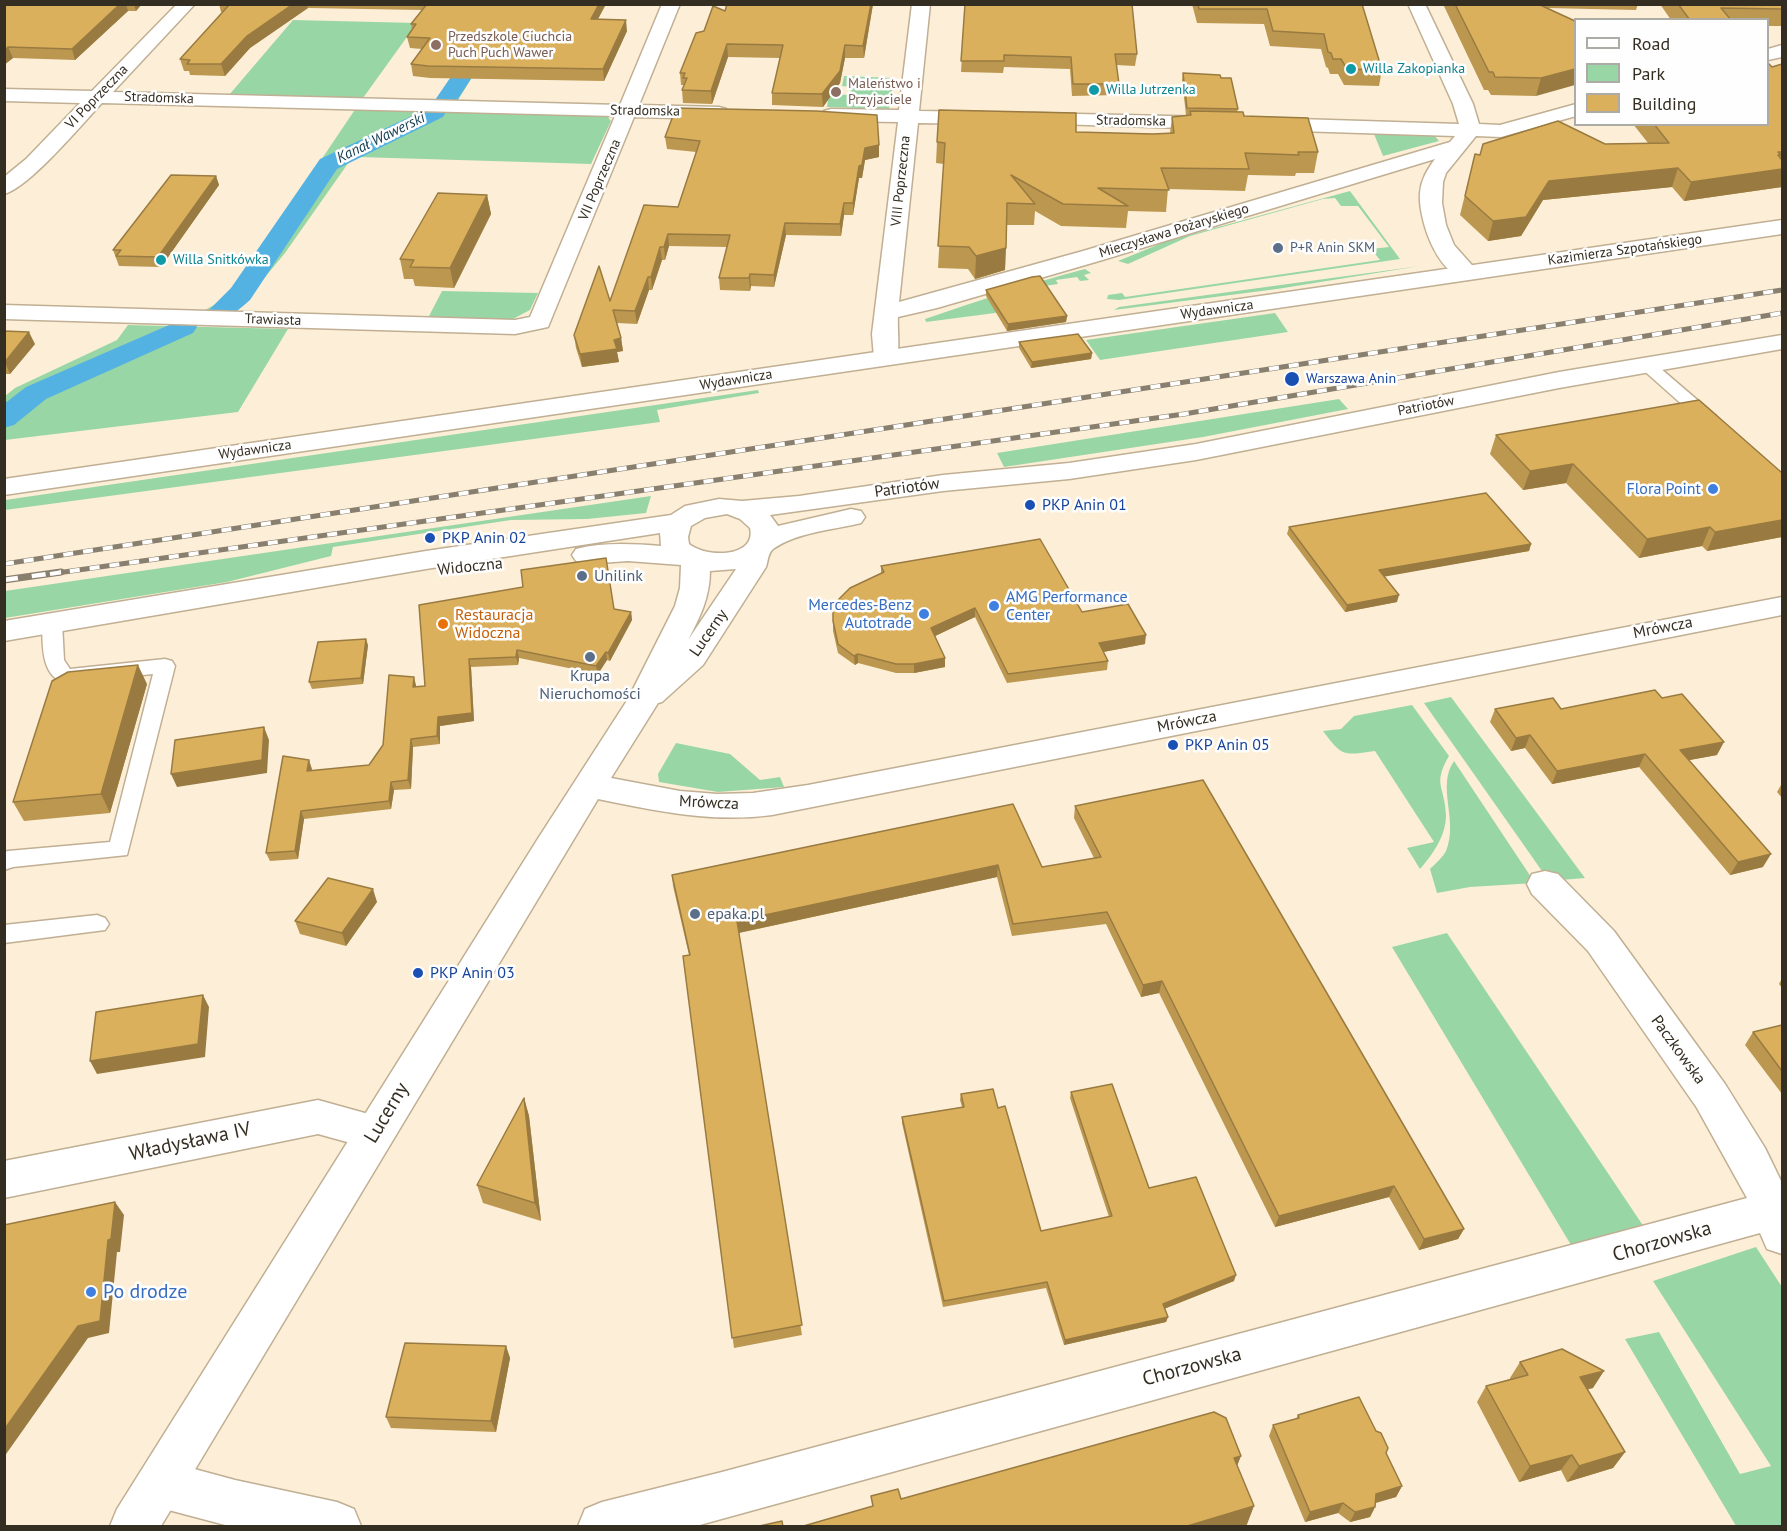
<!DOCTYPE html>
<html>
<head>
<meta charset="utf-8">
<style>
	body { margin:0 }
	#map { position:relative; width:1787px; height:1531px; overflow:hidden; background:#fdefd7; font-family:"PT Sans",sans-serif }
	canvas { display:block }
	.frame { position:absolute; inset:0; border:6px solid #342e22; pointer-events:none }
	.legend { position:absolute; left:1574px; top:18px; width:195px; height:108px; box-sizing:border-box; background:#fefefe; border:2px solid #adaba6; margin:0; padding:8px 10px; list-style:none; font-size:18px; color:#342e22 }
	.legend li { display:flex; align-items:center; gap:12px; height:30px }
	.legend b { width:30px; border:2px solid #adaba6 }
</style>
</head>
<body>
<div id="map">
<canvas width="1787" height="1531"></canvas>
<div class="frame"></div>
<ul class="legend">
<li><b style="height:8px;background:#fff"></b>Road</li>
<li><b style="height:16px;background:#99d6a6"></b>Park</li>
<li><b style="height:16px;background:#dbb05d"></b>Building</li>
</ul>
</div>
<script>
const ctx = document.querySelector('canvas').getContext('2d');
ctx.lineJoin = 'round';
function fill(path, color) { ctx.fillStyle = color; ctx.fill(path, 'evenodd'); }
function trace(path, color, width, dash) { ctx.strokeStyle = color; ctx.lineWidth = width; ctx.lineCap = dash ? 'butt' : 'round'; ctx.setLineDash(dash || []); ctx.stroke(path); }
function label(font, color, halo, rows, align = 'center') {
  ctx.font = font + ' "PT Sans",sans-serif'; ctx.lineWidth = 5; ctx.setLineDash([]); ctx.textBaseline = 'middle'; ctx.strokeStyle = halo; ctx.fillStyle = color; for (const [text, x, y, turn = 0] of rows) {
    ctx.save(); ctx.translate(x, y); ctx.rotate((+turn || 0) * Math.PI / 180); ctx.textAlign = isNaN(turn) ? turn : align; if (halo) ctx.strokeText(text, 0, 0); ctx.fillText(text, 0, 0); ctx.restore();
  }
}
fill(new Path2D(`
	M293,20L417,23L363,98L229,95Z
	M505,24L458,100H436L457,67Z
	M844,76L894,78L889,109L827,107L829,94L850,95L851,87L842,86Z
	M356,108L607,116L611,121L591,164L358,157L349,162L285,253L237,311L205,310L223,300L239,282Z
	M1374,134L1434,135L1439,141L1383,156Z
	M1350,191L1400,259L1119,300L1107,299L1108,295L1122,293L1125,297L1380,260L1371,249L1389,247L1358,206H1341L1335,198L1323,199L1190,236L1128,264L1118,261L1167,241Z
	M1420,266L1277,289L1114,310L1119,307Z
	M1085,269L1091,273L1084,275L1089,280L1080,281L1077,277L1056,280L1058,284L1030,288L995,313L926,322L925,319C978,301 1031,283 1085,269Z
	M442,291L538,293L530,310L511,320L428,318Z
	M1275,313L1288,332L1100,360L1086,340Z
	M128,325L288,329L238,412L5,440V396L15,388L117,340Z
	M758,390L759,393L657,410L660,422L5,510V500Z
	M1339,399L1348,409L1203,437L1004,467L997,453Z
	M651,496L646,513L587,519L511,520L333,547L331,556L227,582L5,618V591Z
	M1451,697L1585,878L1549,881L1424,703Z
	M1412,705L1449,756C1432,785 1445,786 1446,815C1446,836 1433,854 1420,869L1407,848L1434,842L1375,751C1344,755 1343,758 1323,731L1341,729L1354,716Z
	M676,743L730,754L760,780L780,777L784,787L718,792L659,782L658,774Z
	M1454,761L1535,883L1470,887L1437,893L1430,869C1435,864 1443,857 1446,851C1459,820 1436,787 1454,761Z
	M1447,933L1644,1227L1571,1245L1392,947Z
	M1756,1247L1782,1287V1526H1736L1625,1339L1659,1332L1740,1474L1771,1466L1653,1281Z`), '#99d6a6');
fill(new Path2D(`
	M496,4H516L495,42L454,105L446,107L438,105L435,100L475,42Z
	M435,105L443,107L446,112L443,117L337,169L250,300C238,310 230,320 212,316L209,310L231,288L320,159Z
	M183,319L193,321L197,327L193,333L46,399L14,425L4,428V404L26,387Z`), '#54b2e3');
const lane = new Path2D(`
	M1647,360L1653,362L1716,416L1718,420L1716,424H1704L1641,368L1639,365L1641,362Z
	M52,617L59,619L62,623L64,660L70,669L165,659L172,661L175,666L127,855L13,867L4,870V852L8,851L110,842L153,674L65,683C40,676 43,643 42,623L45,619Z
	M97,915L105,918L109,924L105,930L4,943V925Z`);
const street = new Path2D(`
	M177,4H195L113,92L620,105L662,4H680L639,105L719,107L726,109L729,113L726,117L719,119L634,117L548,327L515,334L4,319V305L515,320L530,317L615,116L102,103C82,124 29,188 4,194V177L26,159L80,103L4,101V89L92,91Z
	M912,4H930L919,111L983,112L990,114L993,118L990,122L983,124L918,123L899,302L1083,251L1450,142L1455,136L1266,130L1259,128L1256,124L1259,120L1266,118L1459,124L1453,104L1408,4H1425L1473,104L1479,124L1500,125L1576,104V116L1501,137L1476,136L1446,173L1443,182L1442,203L1446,225L1454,245L1479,273L1476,278C1441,287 1418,221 1420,193C1421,180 1427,170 1435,159L1099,261L937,308L898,317C897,329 901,355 895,363L886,365L877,363L874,358L872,334L898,122L831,121L824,119L821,115L824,111L831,109L899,110Z
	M1782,45V57L1768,60V49Z
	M1032,113L1214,117L1221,119L1224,123L1221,127L1214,129L1025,123L1022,119L1025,115Z
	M1545,871L1558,874L1614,931L1725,1084L1765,1148L1782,1183V1254L1767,1249L1760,1233L696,1526H578L585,1509L602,1502L722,1472L1747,1198L1697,1108L1588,951L1532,894L1527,884L1532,874Z
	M318,1100L390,1120L396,1132L390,1144L376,1150L318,1134L4,1198V1161Z
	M161,1460L235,1480L337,1502L354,1509L361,1526H229L161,1508L144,1501L137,1484L144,1467Z`);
const secondary = new Path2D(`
	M1782,220V234L4,495V479Z
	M1782,335V349L1559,388L1196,460L1069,479L943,491L770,515L778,526L851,509L861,511L865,517L861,523C833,530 797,532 773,549C768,553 768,561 766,567L703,665L662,702L658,703L611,778L680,791L717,794L753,793L808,785L1782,597V615L772,815C712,823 656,811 598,799L161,1526H110L117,1509L539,837L628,699L675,606L680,588L681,565L628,561L586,564L576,561L572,555L576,549C604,542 633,544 661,546L660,533L426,569L4,641V621L426,551L671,515L685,506L719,499L742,501L799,496L943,475L1069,463L1196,444L1559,372ZM727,514L740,519L750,528C757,558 706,558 689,544L688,537L691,526L705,518ZM736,569L688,640C700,617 710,597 710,571Z`);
trace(lane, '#c0af93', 3);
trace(street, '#c0af93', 3);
trace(secondary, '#c0af93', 3);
fill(lane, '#fff');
fill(street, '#fff');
fill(secondary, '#fff');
const railFar1 = new Path2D(`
	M4,564L1782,290
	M50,574L1184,414L1782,313`);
const rail = new Path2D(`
	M4,580L61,572`);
trace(railFar1, '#897f6e', 5);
trace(rail, '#897f6e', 7);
trace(railFar1, '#fefefe', 4, [10]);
trace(rail, '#fefefe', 4.5, [14]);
fill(new Path2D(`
	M4,4H142L136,11H128L75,60L13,58L4,65Z
	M219,4H606L598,19L627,31L604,81L430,78L413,76L411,64L422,49L410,48L407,37L412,30L411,24L422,10L308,8L250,48L225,76L190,75L189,71H184L180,59L223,12H221Z
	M829,4H873L864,58H845L840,83L823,107L772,105V93L780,58L728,57L712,104L683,103L682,90L684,85H681L680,73L704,31L725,11L828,5Z
	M965,4L1137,54L1135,66L1116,65L1119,84L1118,95L1072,96L1070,69L1004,67L1003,73L961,72Z
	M1192,4H1362L1382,70L1379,86L1344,85L1338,74H1330L1328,68L1326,67L1321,49L1270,46L1264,24L1197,23Z
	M1443,4H1638L1636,10L1547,8L1575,21L1536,96L1491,95L1488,90H1484Z
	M1660,4H1782V26H1767V20H1671Z
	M1782,64V187L1684,201L1672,187L1543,200L1521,236L1488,241L1460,215L1475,154L1480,155L1605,144L1648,143L1633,124H1767L1772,67Z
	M1183,73L1221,78L1238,109L1237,112L1318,152L1314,173H1296L1295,176L1248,175L1245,191L1168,189L1166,212L1128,211L1126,228L1061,226L1035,211L1034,225H1006L1005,270L975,279L968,269L938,268L944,164L936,163L937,142L1076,132L1153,134L1170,133L1172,117L1190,115H1186L1182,80Z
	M665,137L879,157L865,160L862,178H859L853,215H844L841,236L786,235L774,287L751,286L750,291L720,290L719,278L727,247L669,246L665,260H662L652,290H649L637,324L617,323L621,338L623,351L617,352L619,362L582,367L576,348L574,335L610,301L678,207L696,152L667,149Z
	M216,176L219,185L161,267L119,266L113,250Z
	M487,195L491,214L454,288L415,286L413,279H404L400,259Z
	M986,290L1067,316L1066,322L1007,331L986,296Z
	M4,331L35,344L10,374H4Z
	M1019,342L1092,353L1091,359L1031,368L1019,348Z
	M1496,435L1782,472V537L1707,551L1702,546L1639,558L1566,483L1523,490L1490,454Z
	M1289,527L1531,544L1529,551L1384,576L1397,602L1345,612L1287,534Z
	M881,566L1082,612L1145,644L1103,652L1108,661L1107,670L1007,683L975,617L935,636L945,658V667L914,673H896L858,663L855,665L838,653L833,631V621L881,573Z
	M419,605L614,609L631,612L632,620L610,661L607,660L598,674L519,658L518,665L471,667L474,721L440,726V744L413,747L411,789L394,790L391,809L304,819L298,859L270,861L266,853L312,769L311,771L369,765L383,745L416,685V687L425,686Z
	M368,645L363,684L312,689L309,682Z
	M147,684L110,813L24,821L13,802Z
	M1495,709H1561L1717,755L1689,760L1763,867L1730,875L1639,767L1552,784L1525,748L1511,751L1490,722Z
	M1781,785H1782V798L1777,792Z
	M1013,804L1042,867L1094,858L1074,818L1075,806L1464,1229L1458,1239L1419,1250L1389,1197L1275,1227L1159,993L1141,997L1106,924L1012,936L997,877L739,933L802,1335L734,1348L683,956L689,955L673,886L672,875Z
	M377,902L346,946L300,934L295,921Z
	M1782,978V988L1779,984Z
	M1782,1025V1094L1745,1045L1753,1032Z
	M1071,1092L1149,1188L1234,1281L1164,1309L1168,1317L1166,1322L1064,1345L1046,1288L943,1307L902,1123V1117L962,1107L960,1100L961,1094L998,1108L1041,1231L1109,1217L1070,1098Z
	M524,1098L529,1116L541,1221L483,1203L477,1185Z
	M506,1346L510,1358L496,1432L391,1428L386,1417Z
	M1520,1362L1593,1388L1587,1389L1625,1452L1613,1468L1567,1482L1561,1470L1519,1482L1477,1402L1486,1386L1510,1379V1378Z
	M1298,1415L1386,1453L1402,1486L1396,1497L1376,1503L1375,1507L1370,1517L1350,1522L1338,1513L1305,1522L1269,1436L1273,1425L1296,1419Z`), '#bc9750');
fill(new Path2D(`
	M120,4H126L128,11L75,60L72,49Z
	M134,4H142L136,11Z
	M293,4H307L308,8L250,48L225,76L221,64L247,36Z
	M599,4H606L592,30L591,19Z
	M871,4H873L864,58L863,46Z
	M626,20L627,31L604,81L603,69Z
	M727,44L728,57L712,104L711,91Z
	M845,45V58L840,83L823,107L822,94Z
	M8,47L13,58L4,65V51Z
	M1575,69V85L1536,96L1541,78Z
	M879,145V157L865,160L862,178H859L853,215V203L859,166L865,148Z
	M1678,168L1672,187L1543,200L1521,236L1488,241L1493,221L1549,181Z
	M1782,169V187L1684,201L1691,182Z
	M216,176L219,185L161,267L158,257Z
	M487,195L491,214L454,288L450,268Z
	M844,203V215L841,236L840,224Z
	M785,223L786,235L774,287V275Z
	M668,234L669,246L665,260L664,247Z
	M660,247L662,260L652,290L651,277Z
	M1006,248L1005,270L975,279L976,256Z
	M750,274L751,286L750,291L749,278Z
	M648,277L649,290L637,324L635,311Z
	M1067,316L1066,322L1007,331L1008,324Z
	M29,332L35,344L10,374L5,362Z
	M621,338L623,351L617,352L619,362L582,367L580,354L614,340Z
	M1092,353L1091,359L1031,368L1032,362Z
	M1573,464L1566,483L1523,490L1530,471Z
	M1782,520V537L1707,551L1715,532Z
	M1710,527L1702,546L1639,558L1647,539Z
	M1531,544L1529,551L1377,578L1379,570Z
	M1399,595L1397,602L1345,612L1347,605Z
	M975,608V617L931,638V628Z
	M631,612L632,620L610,661L608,653Z
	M1146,635L1145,644L1098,653L1099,643Z
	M366,639L368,645L363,684L361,678Z
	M517,650L519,658L518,665L516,657Z
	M606,652L607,660L598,674L596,666Z
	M858,654V663L855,665L854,656Z
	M945,658V667L914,673V664Z
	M469,659L471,667L474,721L440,726V744L437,736L438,717Z
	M138,665L147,684L110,813L101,794Z
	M414,677L416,685V695L413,687Z
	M264,727L269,740L267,773L177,787L171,774Z
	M1530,735L1525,748L1511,751L1516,738Z
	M411,739L413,747L411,789L408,780Z
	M1724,742L1717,755L1674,763L1680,750Z
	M1645,754L1639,767L1552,784L1557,771Z
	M309,760L312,769L310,779L307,771Z
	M391,782L394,790L391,809L389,801Z
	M301,811L304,819L298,859L295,851Z
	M1771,854L1763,867L1730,875L1738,862Z
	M998,865L997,877L738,933L737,921Z
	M373,889L377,902L346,946L342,933Z
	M1162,981L1159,993L1141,997L1143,985Z
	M203,995L209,1007L205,1057L97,1074L90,1061Z
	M524,1098L529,1116L541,1221L535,1203Z
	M1394,1186L1389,1197L1275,1227L1279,1216Z
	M115,1202L124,1215L120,1252H117L109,1333L88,1338L4,1457V1430L108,1240Z
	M1464,1229L1458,1239L1419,1250L1424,1239Z
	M1236,1275L1234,1281L1161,1310L1163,1304Z
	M1168,1317L1166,1322L1064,1345L1065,1340Z
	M506,1346L510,1358L496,1432L491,1421Z
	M1604,1371L1593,1388L1569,1394L1580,1377Z
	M1625,1452L1613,1468L1567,1482L1579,1466Z
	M1572,1455L1561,1470L1519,1482L1530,1466Z
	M1241,1456L1230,1484L1234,1458Z
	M1402,1486L1396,1497L1371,1504L1376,1494Z
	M1343,1503L1338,1513L1305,1522L1310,1512Z
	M1254,1506L1246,1527H1184Z
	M1375,1507L1370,1517L1350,1522L1355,1512Z`), '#997b41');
const building = new Path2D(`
	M4,4H120L72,49L8,47L4,51Z
	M230,4H293L247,36L221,64H187L190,60L180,59Z
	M427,4H599L591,19L626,20L603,69L428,66L411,64L430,38L407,37L416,24H411Z
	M727,4L828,5L829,4H871L863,46L845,45L840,71L822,94L772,93L783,45L727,44L711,91L682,90L687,78H683L685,73H680L696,33L704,31L713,6L725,11Z
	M965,4H1132L1137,54H1115L1119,84H1073L1071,57L1004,55V61H961Z
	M1198,4H1362L1382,70L1347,69L1341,59H1333L1331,53L1328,52L1324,34L1273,31L1267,9H1199Z
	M1455,4H1538L1575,21V69L1541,78L1495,77L1493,72H1489Z
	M1678,4H1782V9L1721,8L1731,20H1690Z
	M1767,62L1772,67L1782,64V152H1778L1781,155H1778L1782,160V169L1691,182L1678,168L1549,181L1526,217L1493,221L1465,196L1475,154L1480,155L1483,144L1558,121L1605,144L1669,143L1654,124H1767Z
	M1183,73L1220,75L1221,78H1231L1238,109L1187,108Z
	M676,108L816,111L877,115L879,145L865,148L862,165L859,166L853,203H844L840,224L785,223L774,275L750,274L749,278H719L730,235L668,234L664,247H660L651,277H648L635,311L613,310L621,338L614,340L617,349L580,354L574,335L599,266L610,301L644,205L678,207L700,141L665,137Z
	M939,110L1076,113V132L1153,134L1174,133L1172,117L1191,115L1190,111L1243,112L1244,116L1308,118L1318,152H1298L1299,155L1245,153L1249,169L1161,168L1169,190L1098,188L1128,206L1063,204L1011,175L1035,204L1007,203L1006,248L976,256L969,247L938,246L945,143L937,142Z
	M171,175L216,176L158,257L116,256L121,250H113Z
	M438,193L487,195L450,268L410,267L414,260L400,259Z
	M1040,276L1067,316L1008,324L986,290L1032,277Z
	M4,331L29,332L5,362H4Z
	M1078,334L1092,353L1032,362L1019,342Z
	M1699,400L1781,472H1782V520L1715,532L1710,527L1647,539L1573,464L1530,471L1496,435Z
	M1486,493L1531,544L1379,570L1399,595L1347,605L1289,527Z
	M1040,539L1082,612L1128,604L1146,635L1099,643L1108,661L1008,674L975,608L931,628L945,658L914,664H896L858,654L854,656L838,644L833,621V611L839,599L850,588L884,572L881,566Z
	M606,558L614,609L631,612L608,653L606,652L596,666L517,650L516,657L469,659L472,713L438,717L437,736L411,739L408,780L391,782L389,801L301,811L295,851L266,853L283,756L309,760L307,771L369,765L383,745L389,675L414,677L413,687L425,686L419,605L523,587L521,570Z
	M366,639L361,678L309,682L318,642Z
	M138,665L101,794L13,802L52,681L68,672Z
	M1655,690L1662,698L1682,694L1724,742L1680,750L1771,854L1738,862L1645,754L1557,771L1530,735L1516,738L1495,709L1553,698L1561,709Z
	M264,727L262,760L171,774L175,740Z
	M1203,780L1464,1229L1424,1239L1394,1186L1279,1216L1162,981L1143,985L1107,912L1013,924L998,865L737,921L802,1325L732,1338L683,956L690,955L672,875L1013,804L1042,867L1101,857L1075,806Z
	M328,878L373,889L342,933L295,921Z
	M203,995L198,1044L90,1061L96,1012Z
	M1782,1025V1071L1753,1032Z
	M1112,1084L1149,1188L1196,1177L1236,1275L1163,1304L1168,1317L1065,1340L1047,1282L944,1301L902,1117L964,1107L961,1094L993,1089L998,1108L1005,1106L1041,1231L1112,1216L1071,1092Z
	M524,1098L535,1203L477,1185Z
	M115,1202L111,1239L108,1240L100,1321L78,1326L4,1430V1225Z
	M405,1343L506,1346L491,1421L386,1417Z
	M1562,1349L1604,1371L1580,1377L1625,1452L1579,1466L1572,1455L1530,1466L1486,1386L1528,1375L1520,1362Z
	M1359,1397L1376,1431L1381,1433L1388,1448L1386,1453L1402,1486L1376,1494L1375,1507L1355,1512L1343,1503L1310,1512L1273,1425L1299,1418L1298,1415Z
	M1214,1412L1226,1418L1241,1456L1234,1458L1254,1506L1184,1527H800L873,1506L871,1496L898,1489L901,1499Z
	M782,1521L783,1527H755Z`);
fill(building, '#dbb05d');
trace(building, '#997b41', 1.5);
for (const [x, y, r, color] of [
	[436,45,6,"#8d6e63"],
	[1351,69,6,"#0f9aa8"],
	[1094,90,6,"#0f9aa8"],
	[836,92,6,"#8d6e63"],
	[1278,248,6,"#5c6f8a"],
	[161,260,6,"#0f9aa8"],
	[1292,379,8,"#1a4fb4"],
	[1713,489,6,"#3f7fe0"],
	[1030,505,6,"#1a4fb4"],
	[430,538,6,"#1a4fb4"],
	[582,576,6,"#5c6f8a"],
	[994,606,6,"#3f7fe0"],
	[924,614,6,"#3f7fe0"],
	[443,624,6,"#e8710a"],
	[590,657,6,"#5c6f8a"],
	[1173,745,6,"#1a4fb4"],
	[695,914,6,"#5c6f8a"],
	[418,973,6,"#1a4fb4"],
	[91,1292,6,"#3f7fe0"]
]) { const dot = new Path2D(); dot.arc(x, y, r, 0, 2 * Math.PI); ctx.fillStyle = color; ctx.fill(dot); trace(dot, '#fefefe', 2); }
label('14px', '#785e54', '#fefefe', [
	["Przedszkole Ciuchcia",448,37],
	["Puch Puch Wawer",448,53],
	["Maleństwo i",848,84],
	["Przyjaciele",848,100]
], 'left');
label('14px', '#0d838f', '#fefefe', [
	["Willa Zakopianka",1363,69],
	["Willa Jutrzenka",1106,90],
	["Willa Snitkówka",173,260]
], 'left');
label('14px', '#342e22', '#fefefe', [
	["VI Poprzeczna",97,97,-46],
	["Stradomska",159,98,2],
	["Stradomska",645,111,1],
	["Stradomska",1131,121,1],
	["VII Poprzeczna",600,180,-67],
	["VIII Poprzeczna",901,181,-84],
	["Mieczysława Pożaryskiego",1174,231,-17],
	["Kazimierza Szpotańskiego",1625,250,-8],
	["Wydawnicza",1217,310,-8],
	["Trawiasta",273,320,2],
	["Wydawnicza",736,380,-9],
	["Patriotów",1426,406,-11],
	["Wydawnicza",255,450,-8]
]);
label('14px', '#4e5e75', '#fefefe', [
	["P+R Anin SKM",1290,248]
], 'left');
label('14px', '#164399', '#fefefe', [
	["Warszawa Anin",1306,379]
], 'left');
label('italic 15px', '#113b4f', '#fefefe', [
	["Kanał Wawerski",381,138,-26]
]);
label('16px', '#342e22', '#fefefe', [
	["Patriotów",907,488,-8],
	["Widoczna",470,567,-6],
	["Mrówcza",1663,628,-11],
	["Lucerny",709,633,-55],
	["Mrówcza",1187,722,-11],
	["Mrówcza",709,803,3],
	["Paczkowska",1678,1050,54]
]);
label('16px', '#366cbe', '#fefefe', [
	["Flora Point",1701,489],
	["AMG Performance",1006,597,"left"],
	["Center",1006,615,"left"],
	["Mercedes-Benz",912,605],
	["Autotrade",912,623]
], 'right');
label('16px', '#164399', '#fefefe', [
	["PKP Anin 01",1042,505],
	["PKP Anin 02",442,538],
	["PKP Anin 05",1185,745],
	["PKP Anin 03",430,973]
], 'left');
label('16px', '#4e5e75', '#fefefe', [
	["Unilink",594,576],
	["Krupa",590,676,"center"],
	["Nieruchomości",590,694,"center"],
	["epaka.pl",707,914]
], 'left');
label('16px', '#c56008', '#fefefe', [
	["Restauracja",455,615],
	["Widoczna",455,633]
], 'left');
label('20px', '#342e22', '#fefefe', [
	["Lucerny",387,1113,-59],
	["Władysława IV",190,1142,-12],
	["Chorzowska",1662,1242,-16],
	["Chorzowska",1192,1367,-15]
]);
label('20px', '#366cbe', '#fefefe', [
	["Po drodze",103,1292]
], 'left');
</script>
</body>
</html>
